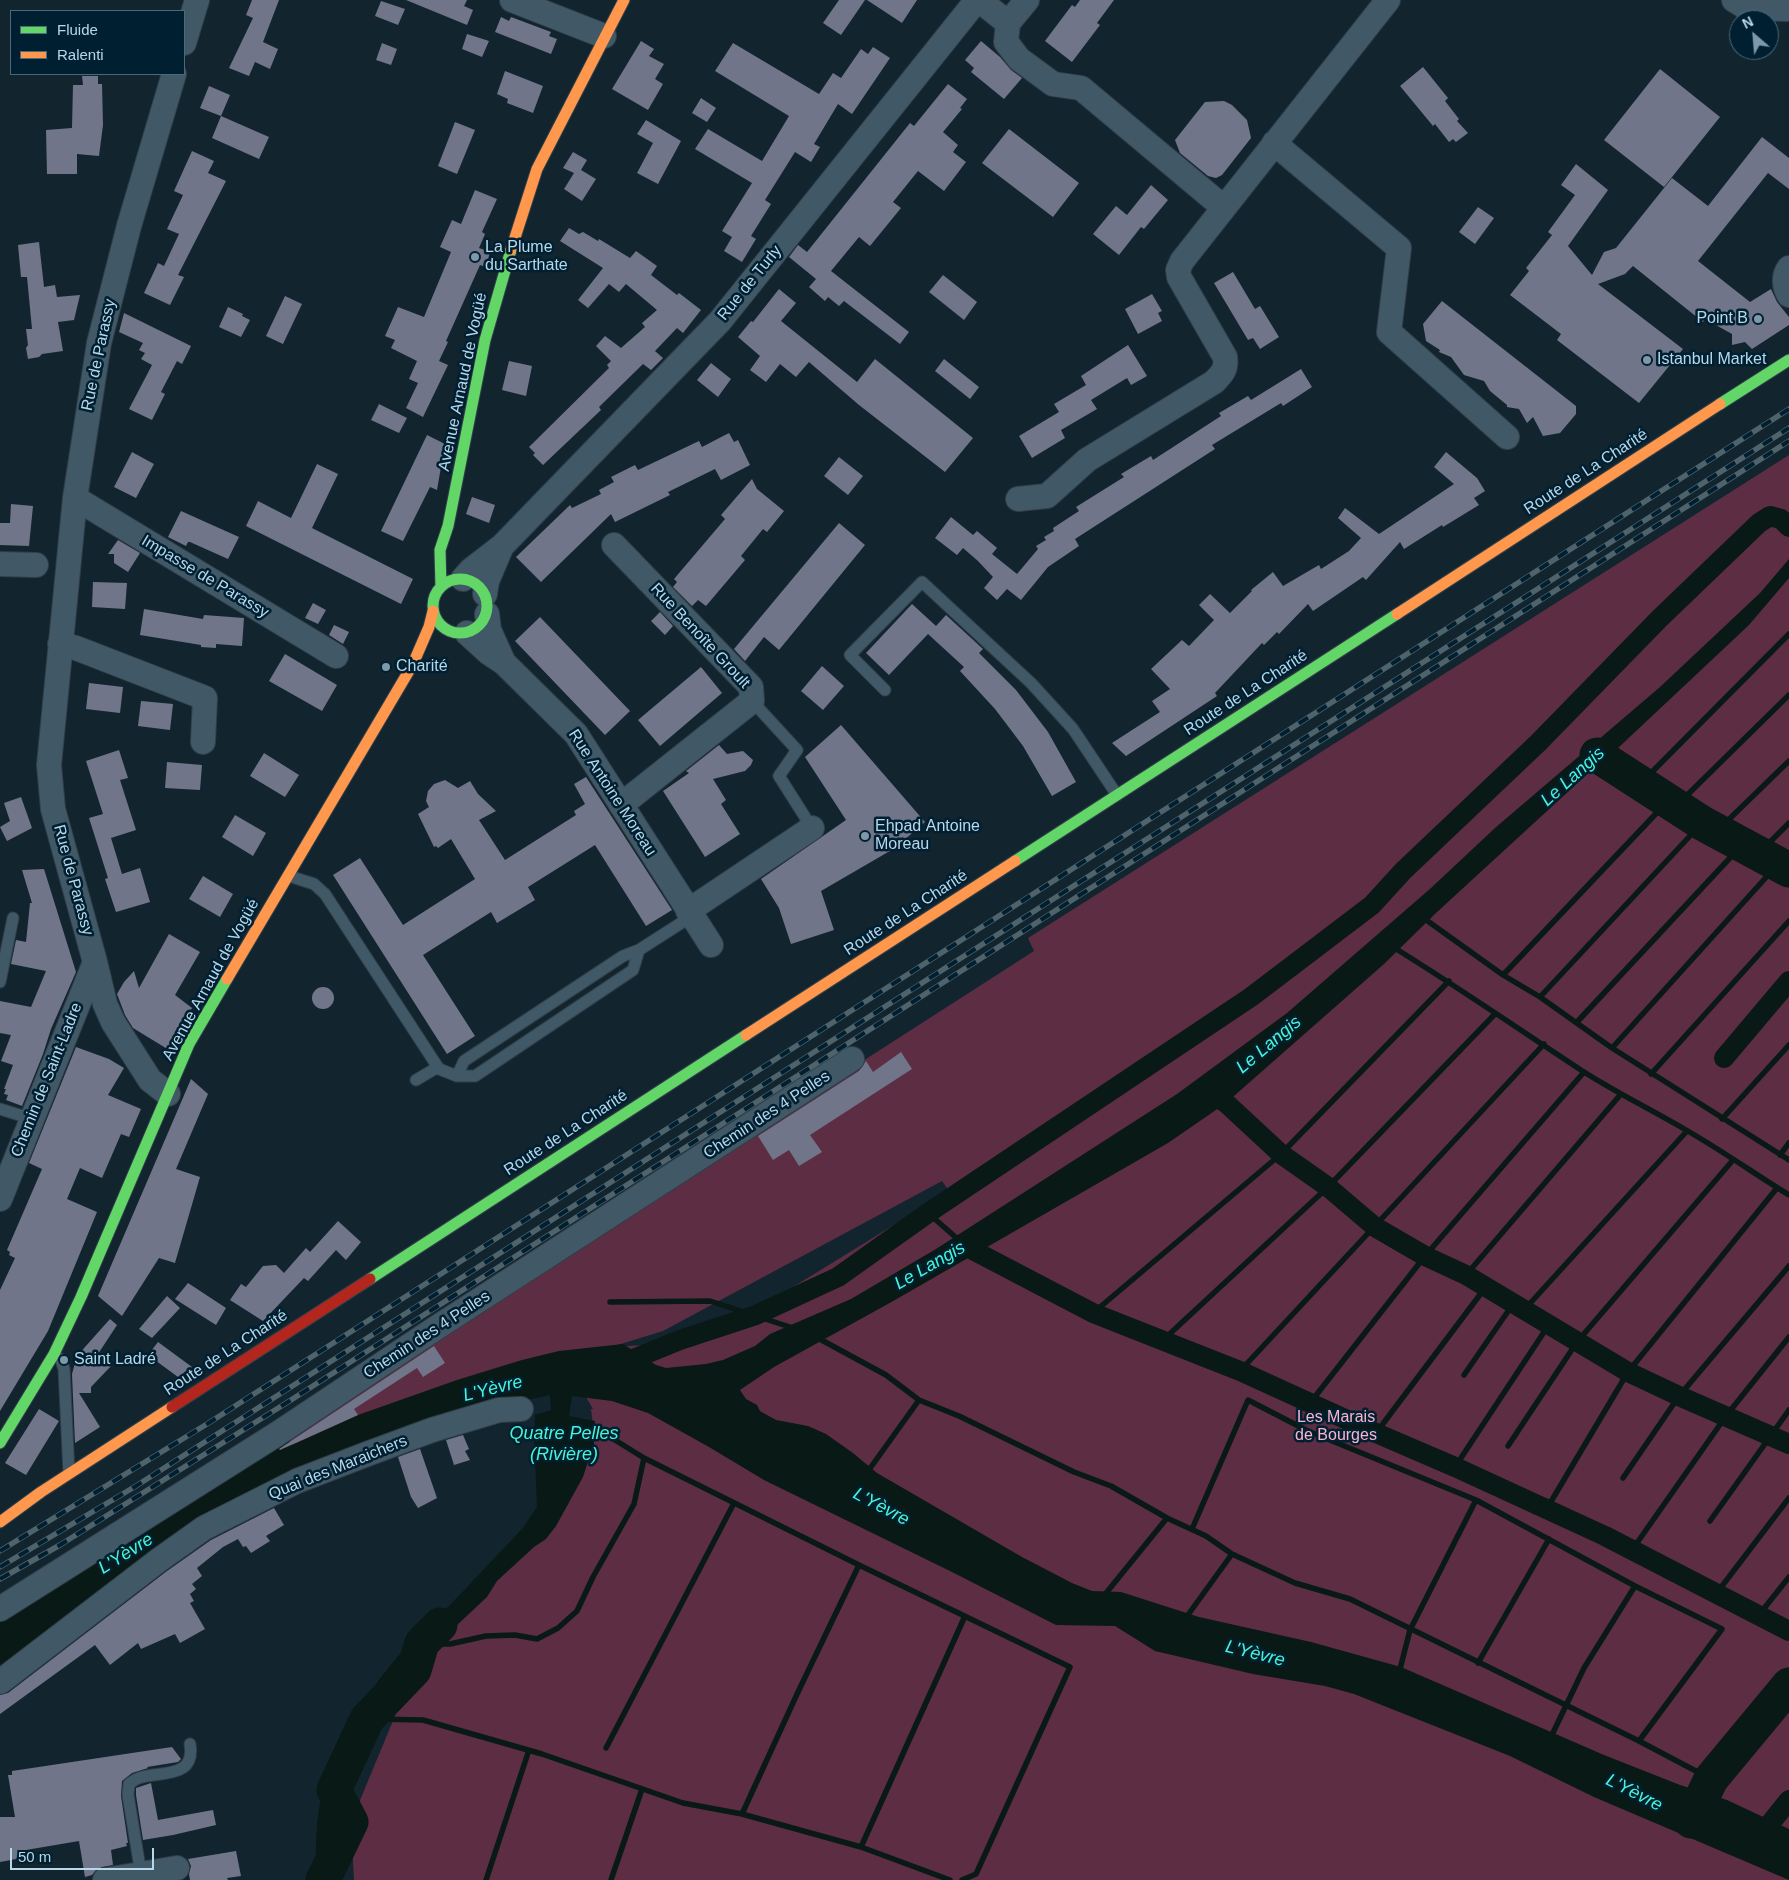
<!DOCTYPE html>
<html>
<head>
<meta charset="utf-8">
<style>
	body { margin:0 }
	#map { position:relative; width:1789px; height:1880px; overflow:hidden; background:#12252f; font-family:Helvetica,sans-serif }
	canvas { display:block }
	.legend { position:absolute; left:10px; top:10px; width:175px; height:65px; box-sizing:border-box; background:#002032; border:1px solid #49697c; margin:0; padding:6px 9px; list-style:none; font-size:15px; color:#b7d7eb }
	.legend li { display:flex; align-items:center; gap:10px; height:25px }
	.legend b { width:25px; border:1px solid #49697c }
	.north { position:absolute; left:1729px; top:10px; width:50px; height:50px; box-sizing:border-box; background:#002032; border:1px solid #49697c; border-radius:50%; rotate:333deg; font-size:14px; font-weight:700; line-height:20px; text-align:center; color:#b7d7eb }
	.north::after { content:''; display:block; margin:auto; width:18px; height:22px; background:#7d99a9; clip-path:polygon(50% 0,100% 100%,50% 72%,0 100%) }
	.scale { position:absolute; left:10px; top:1848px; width:144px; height:22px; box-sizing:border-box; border:2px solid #b7d7eb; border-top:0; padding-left:6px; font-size:15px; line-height:18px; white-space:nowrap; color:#b7d7eb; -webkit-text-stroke:4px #002032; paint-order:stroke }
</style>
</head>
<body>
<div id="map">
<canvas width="1789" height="1880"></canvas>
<ul class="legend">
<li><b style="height:6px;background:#63d668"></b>Fluide</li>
<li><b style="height:6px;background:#ff974d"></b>Ralenti</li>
</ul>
<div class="north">N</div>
<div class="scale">50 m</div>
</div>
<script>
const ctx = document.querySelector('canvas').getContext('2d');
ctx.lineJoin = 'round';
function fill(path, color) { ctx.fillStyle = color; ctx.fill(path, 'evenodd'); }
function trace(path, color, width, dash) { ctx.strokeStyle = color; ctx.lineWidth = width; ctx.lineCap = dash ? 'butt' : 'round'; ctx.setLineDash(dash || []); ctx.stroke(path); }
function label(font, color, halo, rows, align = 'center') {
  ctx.font = font + ' Helvetica,sans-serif'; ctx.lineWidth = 5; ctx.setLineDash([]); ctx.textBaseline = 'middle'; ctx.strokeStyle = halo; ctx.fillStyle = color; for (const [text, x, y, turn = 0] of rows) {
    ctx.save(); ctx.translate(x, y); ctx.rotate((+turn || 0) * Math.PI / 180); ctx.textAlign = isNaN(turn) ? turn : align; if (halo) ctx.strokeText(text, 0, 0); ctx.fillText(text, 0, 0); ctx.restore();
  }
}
fill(new Path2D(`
	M1789,455V1880H354L351,1822L414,1670L556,1508L595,1440L591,1409H593L565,1361L292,1445L284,1433L1034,951L1028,938ZM942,1181L949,1191L767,1303L662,1344L611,1347L663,1331Z`), '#5d2d43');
fill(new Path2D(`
	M1789,559V578L1749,625L1618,748L1595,767L1436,913L1384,964L1226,1103L1168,1143L895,1300L774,1367L740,1390L746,1399L757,1405L760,1411L776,1420L808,1426L826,1434L853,1453L877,1473L1022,1557L1072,1583L1092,1591L1121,1592L1199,1617L1311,1642L1401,1667L1604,1755L1680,1785L1727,1800L1789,1829V1880L1594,1797L1510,1756L1354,1694L1325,1686L1253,1674L1155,1651L1115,1626L1056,1625L952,1572L764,1480L709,1447L648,1413L612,1401L572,1396L569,1416L595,1421L594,1443L583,1477L556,1526L546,1539L534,1547L497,1581L487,1597L424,1656L404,1678L376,1729L359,1763L354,1767L342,1792L335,1828L334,1880H317C315,1844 315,1809 328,1775L378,1681L398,1656L421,1637L430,1623L449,1606L522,1529L537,1507L534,1435L535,1415L551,1410L550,1395L513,1403L308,1469L0,1671V1616L284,1433L292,1445L358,1415L457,1380L522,1360L559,1351L623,1344L656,1365L666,1368L706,1364L723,1360L755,1346L770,1334L851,1299L936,1249L1177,1094L1287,1013L1431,888L1495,828L1660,687L1760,593Z`), '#091916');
trace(new Path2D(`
	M1641,783L1789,634
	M1676,806L1789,695
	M1717,831L1789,761
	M1759,853L1789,823
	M1422,917L1503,975L1540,997L1612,1048L1789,1160
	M1393,947C1458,987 1520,1030 1584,1072C1617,1093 1652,1110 1686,1130C1721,1150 1755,1174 1789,1195
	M1503,975L1667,802
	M1540,997L1702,823
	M1577,1022L1742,845
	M1612,1048L1779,863
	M1651,1074L1789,921
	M1722,1119L1789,1045
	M1780,1155L1789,1143
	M928,1213L960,1241
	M1466,1275L1621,1094
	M610,1302L710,1301L793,1328
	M1524,1310L1687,1131
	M1093,1313L1281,1154L1449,981
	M816,1337L886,1375L919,1400L959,1416L1074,1472L1111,1486L1167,1518L1206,1536L1232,1554L1295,1583L1350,1599L1639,1741L1711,1779
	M1162,1341L1328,1187L1495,1014
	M1240,1371L1544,1044
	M1464,1375L1513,1304
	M1310,1403L1425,1256L1584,1072
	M588,1425L594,1427L644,1458L859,1565L798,1692L742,1814
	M1376,1433L1485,1288
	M1508,1446L1577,1342L1733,1160
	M1455,1467L1548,1326
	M866,1474L919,1400
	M1623,1478L1679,1396L1789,1266
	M1546,1510L1628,1372L1777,1188
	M1710,1521L1789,1410
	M1192,1529L1248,1400L1308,1431L1476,1500L1635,1586L1722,1629L1639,1741
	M1632,1550L1726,1416L1789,1337
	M859,1565L1070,1667L976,1874L962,1880
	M1716,1594L1789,1498
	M1102,1598L1167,1518
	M1758,1616L1789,1577
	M1185,1619L1232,1554
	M431,1644H450L486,1636L515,1635L537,1639L558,1628L577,1611L593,1577L634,1504L644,1458
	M1478,1663L1549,1539
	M1399,1673L1410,1630L1476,1500
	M374,1719L423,1720L542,1754L683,1803L742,1814L861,1847L950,1880
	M1550,1739L1584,1668L1635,1586
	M606,1748L734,1503
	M861,1847L965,1616
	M486,1880L529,1750
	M611,1880L642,1789`), '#091916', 5.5);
trace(new Path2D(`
	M1724,1058L1789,981
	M1212,1093L1226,1103L1281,1154L1328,1187L1375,1227L1425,1256L1466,1275L1628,1372L1679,1396L1789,1444
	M965,1246L1093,1313L1240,1371L1376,1433L1455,1467L1605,1536L1789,1631
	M616,1366L680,1340L756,1315L838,1277L928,1213L1251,997L1372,905L1403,871L1538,743L1660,618L1759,523L1770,516L1781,519L1789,527
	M1756,1841L1789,1800`), '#091916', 20);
trace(new Path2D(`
	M1597,755L1702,823L1789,870
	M1691,1821L1711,1779L1789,1685
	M323,1880L351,1822L334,1790L367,1719L414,1670L422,1643L440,1625`), '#091916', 35);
fill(new Path2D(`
	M252,0H279L263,42L278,49L270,69L255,62L249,76L229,68L253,18L246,15Z
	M406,0H467L464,6L473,10L467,25Z
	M839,0H865L841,35L823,23Z
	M867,0H917L902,23Z
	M1080,0H1114L1097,23L1100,25L1072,62L1045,41L1072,5L1075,7Z
	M381,1L405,9L398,25L375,16Z
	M501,17L509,21L511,17L551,32L549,36L557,39L551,54L495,32Z
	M467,34L489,41L482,57L462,49Z
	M641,41L654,49L649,56L664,64L655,79L663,84L648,110L612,89Z
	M981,41L1000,57L1011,70L1022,78L1004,99L971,72L974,68L965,60Z
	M382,43L397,49L391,65L376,60Z
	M733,43L819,94L833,73L841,78L861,49L868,54L873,47L890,58L852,114L838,104L814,144L820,147L811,162L795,152L765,200L771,204L751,236L756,239L742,262L724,251L732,237L722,231L752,183L695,149L708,129L762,161L789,116L715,71Z
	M1423,67L1448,98L1445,101L1459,119L1457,121L1468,133L1456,142L1453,139L1449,142L1435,124L1433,126L1400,86Z
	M1660,69L1720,117L1664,187L1604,140Z
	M505,71L543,86L533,113L507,103L508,99L497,94Z
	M82,76H98V84H102L103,125L99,156L77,154V174H47L46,130L72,128L73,85H83Z
	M948,84L967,99L960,108L962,109L943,132L958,145L953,152L966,162L944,191L918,171L893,202L901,208L870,246L859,237L831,271L909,332L900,344L844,301L839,306L828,297L825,301L809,287L816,279L789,257L798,245L807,252L910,123L914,126Z
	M209,86L230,95L221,116L269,137L259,159L212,138L221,116L200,108Z
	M701,98L716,108L707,122L692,113Z
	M1224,101L1232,105L1247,120L1251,138L1222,175L1216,178L1208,176L1180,153L1175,140L1205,102Z
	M646,120L681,141L658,184L637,173L653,143L637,134Z
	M455,122L475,130L457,174L438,166Z
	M1009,129L1079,183L1053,217L982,163Z
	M1762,137L1789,158V189L1768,173L1698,261L1750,302L1771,289L1777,302L1789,317V325L1752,349L1745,342L1732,345V334L1705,319L1703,322L1633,266L1625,274L1598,284L1683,349L1639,403L1557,340L1561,334L1510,295L1529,271L1526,268L1552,235L1548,232L1575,195L1561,185L1576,164L1608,190L1568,246L1592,275L1604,252L1616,248L1672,178L1708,206Z
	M192,151L214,161L208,173L226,181L178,275L184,277L170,305L144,293L158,263L164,266L179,234L167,229L183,195L174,191Z
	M573,152L587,160L581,170L596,179L582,201L564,189L574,173L563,168Z
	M1151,185L1168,200L1144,229L1141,227L1119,255L1093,234L1116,206L1127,215Z
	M475,190L497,199L482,232L485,234L479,248L490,252L486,267L480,265L446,341L448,342L439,361L448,365L423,417L406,408L418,383L409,379L417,361L391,348L395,340L385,336L398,307L424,317L451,252L440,247L452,220L461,224Z
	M1478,207L1494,218L1475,244L1459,232Z
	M569,228L579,234L583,232L598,241L599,239L630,258L636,251L657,266L651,275L677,295L679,293L701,310L683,333L677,328L655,351L663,358L651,370L643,364L599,407L601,410L543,465L533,455L535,453L529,447L609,368L607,365L611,361L596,346L605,336L621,348L645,327L642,323L657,310L626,284L619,292L609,284L588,308L578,300L603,268L560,241Z
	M39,242L44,287L55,285L57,297L80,295L74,320L58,322L63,351L42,354L39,357L28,359L26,348L28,345L26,329H32L27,277H21L18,245Z
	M1233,272L1255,309L1260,306L1279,337L1260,349L1253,338L1248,340L1214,283Z
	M943,275L977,302L964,320L929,292Z
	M779,289L796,303L781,321L857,382L875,359L973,438L945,472L859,405L809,362L796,377L780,364L766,382L750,370L760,356L738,337L751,321L753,322Z
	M1152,294L1162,311L1158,313L1162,321L1138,334L1125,309Z
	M285,296L302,304L283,344L266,336Z
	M1442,301L1576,406V414L1560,433L1543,436L1533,417L1527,423L1519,409L1507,407V405L1490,391L1484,381L1464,375L1451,357L1439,352L1440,350L1426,341L1423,324Z
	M228,307L243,314L242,316L250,320L241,337L219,327Z
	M124,313L191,346L182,364L177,361L161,392L165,394L152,420L129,409L152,365L141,359L145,353L139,350L143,343L119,332Z
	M1128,345L1147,376L1131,385L1127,378L1091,400L1097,409L1061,430L1065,438L1032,458L1019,436L1059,412L1054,404L1086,385L1081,376Z
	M944,359L979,387L970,399L935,371Z
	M509,361L532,366L526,396L502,390Z
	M711,363L731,379L718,397L697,380Z
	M1301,369L1312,387L1283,406L1281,403L1212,445L1215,449L1075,539L1079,546L1048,567L1021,600L1007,589L997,600L984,588L993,577L978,561L963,548L957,555L935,538L951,517L973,535L977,531L997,548L992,554L1017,574L1038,549L1036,546L1046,540L1044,537L1054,531L1053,528L1079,511L1076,507L1124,477L1121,474L1151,456L1153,460L1221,416L1219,413L1248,396L1251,400Z
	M379,404L407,418L399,433L371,420Z
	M729,433L734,442L738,440L750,465L721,480L715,469L668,492L670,495L615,522L611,514L541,582L516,557L570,505L572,508L601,494L599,490L614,482L611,477L635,465L638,470L699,441L702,447Z
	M427,435L445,444L437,490L430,487L403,541L381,531Z
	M132,452L154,464L136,498L114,487Z
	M1446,452L1477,478L1485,491L1474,498L1479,505L1443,527L1442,525L1404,549L1400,542L1366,580L1363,577L1313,611L1308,604L1279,634L1277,632L1264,645L1262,643L1215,693L1217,696L1126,756L1112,743L1160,712L1152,701L1170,689L1151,669L1182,640L1189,646L1214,620L1199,605L1210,594L1230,613L1252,591L1251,590L1273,572L1283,586L1319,565L1321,569L1349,551L1361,538L1338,518L1345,508L1379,534L1454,484L1434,467Z
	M839,457L863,476L848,495L824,476Z
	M317,464L338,474L312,528L413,579L401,604L246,526L258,501L291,518Z
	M752,479L757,489L784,511L767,532L763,529L741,556L745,560L706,606L698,600L692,606L673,587L677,582L674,579L725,519L721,515Z
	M472,497L495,505L489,523L466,514Z
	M11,504L33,506L29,546L0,545V523H10Z
	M181,511L239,537L228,559L190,542H188L186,546L168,537Z
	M839,523L865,545L779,650L764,637L745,661L734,649Z
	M118,540L140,553L128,572L114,563V554H108Z
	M93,582L127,583L125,609L92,607Z
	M313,603L326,610L318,624L305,618Z
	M912,604L936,626L946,615L983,649L979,653L1016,690L1048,732L1076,782L1052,796L1023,746L995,709L960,671L964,667L928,634L889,675L866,653Z
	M144,609L203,619L204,615L244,618L242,646L216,644V648L201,647V645L140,635Z
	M660,612L673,626L665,635L651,621Z
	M540,617L630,711L605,735L515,641Z
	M334,625L349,632L343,644L329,635Z
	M285,654L337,685L322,711L269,681Z
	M822,666L844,686L823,710L801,691Z
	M701,667L722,693L660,746L638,720Z
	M89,683L123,687L120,713L86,709Z
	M141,701L173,704L170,730L138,726Z
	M841,725L925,822L895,848L821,891L834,930L791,944L779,908L761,879L846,820L805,757Z
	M719,745L727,754L743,751L753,760L751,765L745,771L713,779L726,800L721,804L740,834L705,857L663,791L689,773L686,771Z
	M119,750L128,778L120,780L136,830L111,838L122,874L140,868L150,902L116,912L105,879L108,878L89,818L103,814L86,761Z
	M264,753L299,775L285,797L250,776Z
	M167,762L202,765L200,790L165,788Z
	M586,777L672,910L646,926L595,845L528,887L535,900L497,923L491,912L423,955L475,1036L447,1054L333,875L360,858L403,925L475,879L451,839L438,848L436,846L434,847L418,814L429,807L426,801L428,791L434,784L445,780L458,788L470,781L478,794L496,811L479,820L505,860L576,815L574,811L585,804L574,784Z
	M21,797L32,828L7,841L0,827L10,821L4,803Z
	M235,815L266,833L253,856L222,837Z
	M44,869L76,972L51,1029L43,1054L22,1106L6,1100L8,1095L4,1094L6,1089H4L13,1065L1,1061L11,1035L0,1033V1001L31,1007L46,971L11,964L16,940L26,942L30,903H32L22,870Z
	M203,876L233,894L220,917L189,899Z
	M169,934L200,952L175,995L192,1008L169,1050L133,1028L125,1015L117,994L124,982L134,971L139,988Z
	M312 998a11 11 0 1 1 22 0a11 11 0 1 1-22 0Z
	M76,1047L109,1059L124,1068L108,1095L141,1109L129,1137L121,1134L102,1178L80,1168L67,1199L97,1212L48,1331L0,1411V1290L15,1258L9,1255L10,1252L7,1250L42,1169L29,1163Z
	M901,1052L912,1069L810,1135L822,1152L799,1166L789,1150L773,1160L758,1136L859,1071L866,1061L873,1072Z
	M191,1079L208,1094L176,1169L200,1177L175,1263L159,1258L122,1316L98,1296Z
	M338,1221L361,1242L346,1260L336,1250L308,1281L304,1278L263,1321L230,1300L241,1284L246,1287L263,1266L276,1265L284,1273L306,1248L310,1252Z
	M188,1283L226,1308L216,1325L175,1299Z
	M167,1296L180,1308L152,1338L139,1329Z
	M110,1319L117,1325L98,1354L112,1365L91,1387V1393H79L100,1427L75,1443L72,1374L77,1356Z
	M158,1342L192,1367L178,1377L148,1355Z
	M434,1346L445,1363L423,1377L417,1368L354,1409L358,1415L280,1450L279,1449Z
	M39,1409L59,1421L26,1475L5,1463Z
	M463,1435L469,1449L465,1451L470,1460L454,1465L446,1440Z
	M420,1449L437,1498L418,1508L411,1497L398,1457Z
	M274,1508L284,1525L266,1536L270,1541L251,1553L246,1546L243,1547L238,1539L223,1547L197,1568L202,1576L192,1584L196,1589L190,1594L194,1601L190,1603L205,1629L180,1643L175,1634L141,1649L138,1643L110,1665L95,1645L0,1714V1695L8,1693L167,1571L211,1540Z
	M172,1747L181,1759L178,1762L147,1767L148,1768L132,1773L122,1781L121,1796L128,1843H126L127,1846L111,1850L113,1865L102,1867L96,1870L92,1875L85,1877L79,1841L26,1850L27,1857L0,1862V1817H15L8,1775H12V1771Z
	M151,1783L158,1820L213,1810L216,1825L173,1835L143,1840L136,1795V1788Z
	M236,1851L241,1876L227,1878L228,1880H190L189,1874L191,1866L188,1859Z`), '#717589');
const lane = new Path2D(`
	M885,690L850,655L922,582L1031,683L1073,729L1117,795
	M752,701L797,750L779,776L812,828
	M289,876L314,884L325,894L439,1069L457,1076H475L633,970L639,950
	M0,982L13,918
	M457,1076L464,1061L623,956L639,950L692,916
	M416,1080L438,1067
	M0,1109L32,1119
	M55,1355L61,1360L64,1369L69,1473
	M141,1874L128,1795L129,1784C132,1782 135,1779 139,1778C160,1771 196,1779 190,1744`);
const street = new Path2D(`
	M512,0L604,36
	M979,0L1008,23L1006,42L1019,59L1053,84L1081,88L1223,207
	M1734,0L1747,8L1786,9L1789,5
	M1008,23L1027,0
	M184,43L197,0
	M1274,143L1399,248L1389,332L1507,437
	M1789,268C1783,276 1784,287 1789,295
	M75,498L336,656
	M1018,499L1047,496L1087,460L1214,382C1222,374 1227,369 1225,357L1179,277L1178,270L1182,261L1388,0
	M614,545L751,687L752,701L621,805
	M0,564L36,565
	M463,579L471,570L502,546L720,321L977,0
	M485,594L487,581L501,548
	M487,614L489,630L503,661
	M467,633L489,653L504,663L576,734L711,945
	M60,644L76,648L205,698L203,742
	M688,911L812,828
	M168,1094L150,1080L113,1022L105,1004L95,962L53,809L49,765L75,498L99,343L129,226L174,74
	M0,1199L95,962
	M0,1609L277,1434L436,1328L852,1059
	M0,1682L159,1560L204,1528L297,1481L367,1454L432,1430L499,1410L521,1409
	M105,1880L177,1868`);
const fast = new Path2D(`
	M1720,404L1789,360
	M433 606a27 27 0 1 1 54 0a27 27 0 1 1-54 0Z
	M441,587L440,550L448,526L485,340L511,250
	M1015,861L1397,614
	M370,1279L746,1035
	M0,1443L54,1354L81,1297L189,1044L227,979`);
const slow = new Path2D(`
	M511,250L537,169L624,0
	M1397,614L1720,404
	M227,979L413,664L429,627L433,611
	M746,1035L1015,861
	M0,1522L41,1492L172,1407`);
const jam = new Path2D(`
	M172,1407L370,1279`);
trace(lane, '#303f49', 13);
trace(street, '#303f49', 26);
trace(fast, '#303f49', 13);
trace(slow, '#303f49', 13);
trace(jam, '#303f49', 13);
trace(lane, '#415967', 11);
trace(street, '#415967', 24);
trace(fast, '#63d668', 11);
trace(slow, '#ff974d', 11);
trace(jam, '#b3261e', 11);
const rail = new Path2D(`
	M0,1551L207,1424L1789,409
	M0,1567L136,1486L283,1392L1789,428
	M0,1579L60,1545L291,1400L1789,441`);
trace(rail, '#4f636d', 5.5);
trace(rail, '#002032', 4, [11]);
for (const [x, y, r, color] of [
	[475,257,5,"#7d99a9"],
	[1758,319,5,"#7d99a9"],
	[1647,360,5,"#7d99a9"],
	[386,667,5,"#7d99a9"],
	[865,836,5,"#7d99a9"],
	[64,1360,5,"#7d99a9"]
]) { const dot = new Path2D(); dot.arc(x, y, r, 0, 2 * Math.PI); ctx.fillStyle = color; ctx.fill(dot); trace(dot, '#002032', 2); }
label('16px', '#b7d7eb', '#002032', [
	["La Plume",485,248],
	["du Sarthate",485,266],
	["Point B",1748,319,"right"],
	["Istanbul Market",1657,360],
	["Charité",396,667],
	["Ehpad Antoine",875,827],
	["Moreau",875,845],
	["Saint Ladré",74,1360]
], 'left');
label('16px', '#b7d7eb', '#002032', [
	["Rue de Turly",750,283,-51],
	["Rue de Parassy",99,355,-78],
	["Avenue Arnaud de Vogüé",463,382,-78],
	["Route de La Charité",1586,472,-33],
	["Impasse de Parassy",205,577,31],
	["Rue Benoîte Groult",700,636,47],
	["Route de La Charité",1246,693,-33],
	["Rue Antoine Moreau",612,793,57],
	["Rue de Parassy",73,880,75],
	["Route de La Charité",906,913,-33],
	["Avenue Arnaud de Vogüé",211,980,-61],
	["Chemin de Saint-Ladre",47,1080,-68],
	["Chemin des 4 Pelles",767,1115,-33],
	["Route de La Charité",566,1133,-33],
	["Chemin des 4 Pelles",427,1335,-33],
	["Route de La Charité",226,1353,-33],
	["Quai des Maraichers",338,1468,-22]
]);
label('16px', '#fbb4cd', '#002032', [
	["Les Marais",1336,1418],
	["de Bourges",1336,1436]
]);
label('italic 18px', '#4af4d3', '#002032', [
	["Le Langis",1573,777,-42],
	["Le Langis",1269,1045,-40],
	["Le Langis",930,1266,-30],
	["L'Yèvre",493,1389,-14],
	["Quatre Pelles",564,1434],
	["(Rivière)",564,1455],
	["L'Yèvre",881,1507,28],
	["L'Yèvre",126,1554,-32],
	["L'Yèvre",1255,1654,14],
	["L'Yèvre",1634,1793,27]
]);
</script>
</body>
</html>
